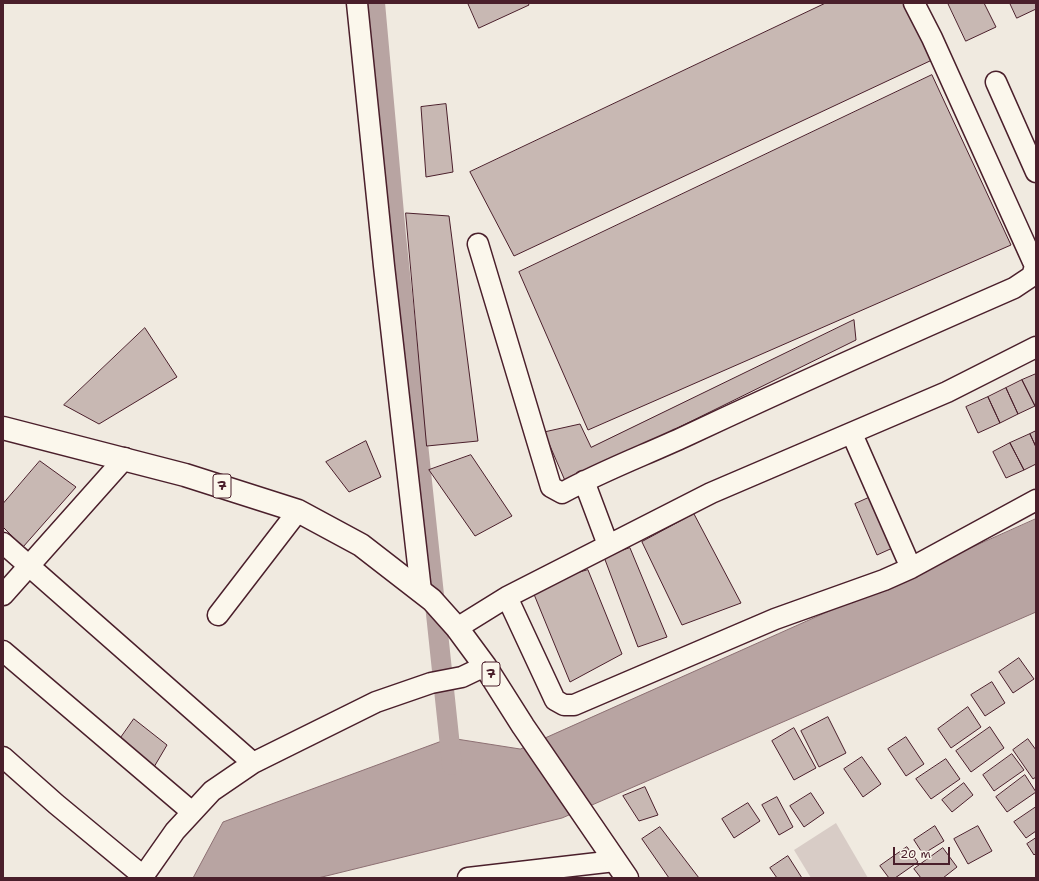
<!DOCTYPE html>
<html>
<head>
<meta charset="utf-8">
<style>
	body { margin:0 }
	#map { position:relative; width:1039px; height:881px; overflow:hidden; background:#f0eae0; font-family:"Shantell Sans",sans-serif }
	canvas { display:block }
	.frame { position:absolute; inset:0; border:4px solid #4a1f2b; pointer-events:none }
	.scale { position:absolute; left:893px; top:847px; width:57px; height:18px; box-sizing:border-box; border:2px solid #4a1f2b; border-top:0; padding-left:5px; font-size:12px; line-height:14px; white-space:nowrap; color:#4a1f2b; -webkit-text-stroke:3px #fbf7ec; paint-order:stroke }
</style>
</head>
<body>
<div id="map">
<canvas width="1039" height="881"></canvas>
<div class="frame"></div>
<div class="scale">20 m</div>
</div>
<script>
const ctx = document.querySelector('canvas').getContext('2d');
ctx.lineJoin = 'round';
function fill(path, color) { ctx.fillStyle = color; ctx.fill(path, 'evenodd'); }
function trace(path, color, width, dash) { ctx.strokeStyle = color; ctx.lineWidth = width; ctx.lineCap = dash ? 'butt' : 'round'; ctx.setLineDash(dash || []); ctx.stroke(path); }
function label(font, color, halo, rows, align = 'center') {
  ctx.font = font + ' "Shantell Sans",sans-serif'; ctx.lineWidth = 4; ctx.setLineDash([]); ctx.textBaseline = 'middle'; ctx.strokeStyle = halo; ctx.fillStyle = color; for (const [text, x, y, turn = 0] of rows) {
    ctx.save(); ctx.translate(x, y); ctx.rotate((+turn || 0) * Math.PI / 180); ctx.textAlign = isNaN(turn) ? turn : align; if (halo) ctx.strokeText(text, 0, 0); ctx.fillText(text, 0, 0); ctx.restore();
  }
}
fill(new Path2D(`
	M836,823L868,878H811L794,850Z`), '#d8ccc6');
const water = new Path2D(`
	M1036,519V612L562,818L318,878H193L223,822L450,738L520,749Z`);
fill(water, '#b8a4a2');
trace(water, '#8c6f72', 1);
trace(new Path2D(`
	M375,3L396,236L452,765`), '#b8a4a2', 20);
const building = new Path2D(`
	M468,3H528L529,5L479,28Z
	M826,3H904L932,60L514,256L470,172Z
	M948,3H984L996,27L966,41Z
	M1010,3H1036V9L1017,18Z
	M932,75L1011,245L588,430L519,272Z
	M446,104L453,172L426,177L421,107Z
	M406,213L449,216L478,441L427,446Z
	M854,320L856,340L566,483L544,432L580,424L591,447Z
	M145,328L177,377L99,424L64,405Z
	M1036,374V406H1035L1022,380Z
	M1022,380L1035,406L1018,414L1006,388Z
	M1006,388L1018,414L1000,423L988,397Z
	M988,397L1000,423L978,433L966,407Z
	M1036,431V447L1030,434Z
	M1030,434L1036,447V464L1024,470L1010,443Z
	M366,441L381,477L349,492L326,462Z
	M1010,443L1024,470L1006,478L993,452Z
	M471,455L512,516L475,536L429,470Z
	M40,461L76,487L23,547L3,527V504Z
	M875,495L897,546L877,555L855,504Z
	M694,514L741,603L682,625L642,542Z
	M630,548L667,637L638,647L604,557Z
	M588,570L622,654L570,682L531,587Z
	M1019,658L1034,679L1013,693L999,672Z
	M992,682L1005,703L985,716L971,695Z
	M968,707L981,727L951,748L938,729Z
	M828,717L846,753L819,767L801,731Z
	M134,719L167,745L154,767L120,739Z
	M990,727L1004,748L971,772L956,751Z
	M794,728L816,768L794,780L772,741Z
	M906,737L924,764L906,776L888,749Z
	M1028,739L1036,750V777L1033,779L1013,750Z
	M1012,754L1024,770L994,791L983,775Z
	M862,757L881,784L863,797L844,769Z
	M946,759L960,779L931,799L916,779Z
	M1025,775L1036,792L1007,812L996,797Z
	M964,783L973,795L952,812L942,800Z
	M645,787L658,815L639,821L623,796Z
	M811,793L824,813L804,827L790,806Z
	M777,797L793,827L779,835L762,805Z
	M748,803L760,821L734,838L722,819Z
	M1036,807V831L1026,838L1014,822Z
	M935,826L944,841L923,854L914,840Z
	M978,826L992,851L968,864L954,839Z
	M660,827L699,878H669L642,839Z
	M1036,838V853L1034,855L1027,844Z
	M907,847L918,862L895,878H889L880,866Z
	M943,848L957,867L943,878H921L914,869Z
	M788,856L802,878H777L770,868Z`);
fill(building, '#c8b8b3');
trace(building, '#4a1f2b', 1);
const minor = new Path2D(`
	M357,3L384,266L421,591
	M996,82L1036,172
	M478,244L551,487L562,493C602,471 645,455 686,436C795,385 904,336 1014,288L1032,276L1035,266L932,38L914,3
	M852,434L911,568
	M584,481L608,545
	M3,543L253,763
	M3,595L125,458
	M507,597L555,700L564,705H574L775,619L884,580L911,568L1036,500
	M218,615L298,511
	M457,628L507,597L711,493L947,392L1036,347
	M3,651L192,812
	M3,757L56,804L143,876
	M142,878L175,831L212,791L253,763L376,702L431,683L462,677L485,666
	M468,878L615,861`);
const highway = new Path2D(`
	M3,428L185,475L298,511L361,545L432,600L457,628L485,666L523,726L627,878`);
trace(minor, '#4a1f2b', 23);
trace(highway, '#4a1f2b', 25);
trace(minor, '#fbf7ec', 20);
trace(highway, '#fbf7ec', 22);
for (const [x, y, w] of [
	[222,486,18],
	[491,674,18]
]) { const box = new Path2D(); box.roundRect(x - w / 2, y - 12, w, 24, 3); ctx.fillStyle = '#fbf7ec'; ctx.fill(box); trace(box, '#4a1f2b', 1); }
label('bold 14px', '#4a1f2b', null, [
	["7",222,486],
	["7",491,674]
]);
</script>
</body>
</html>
